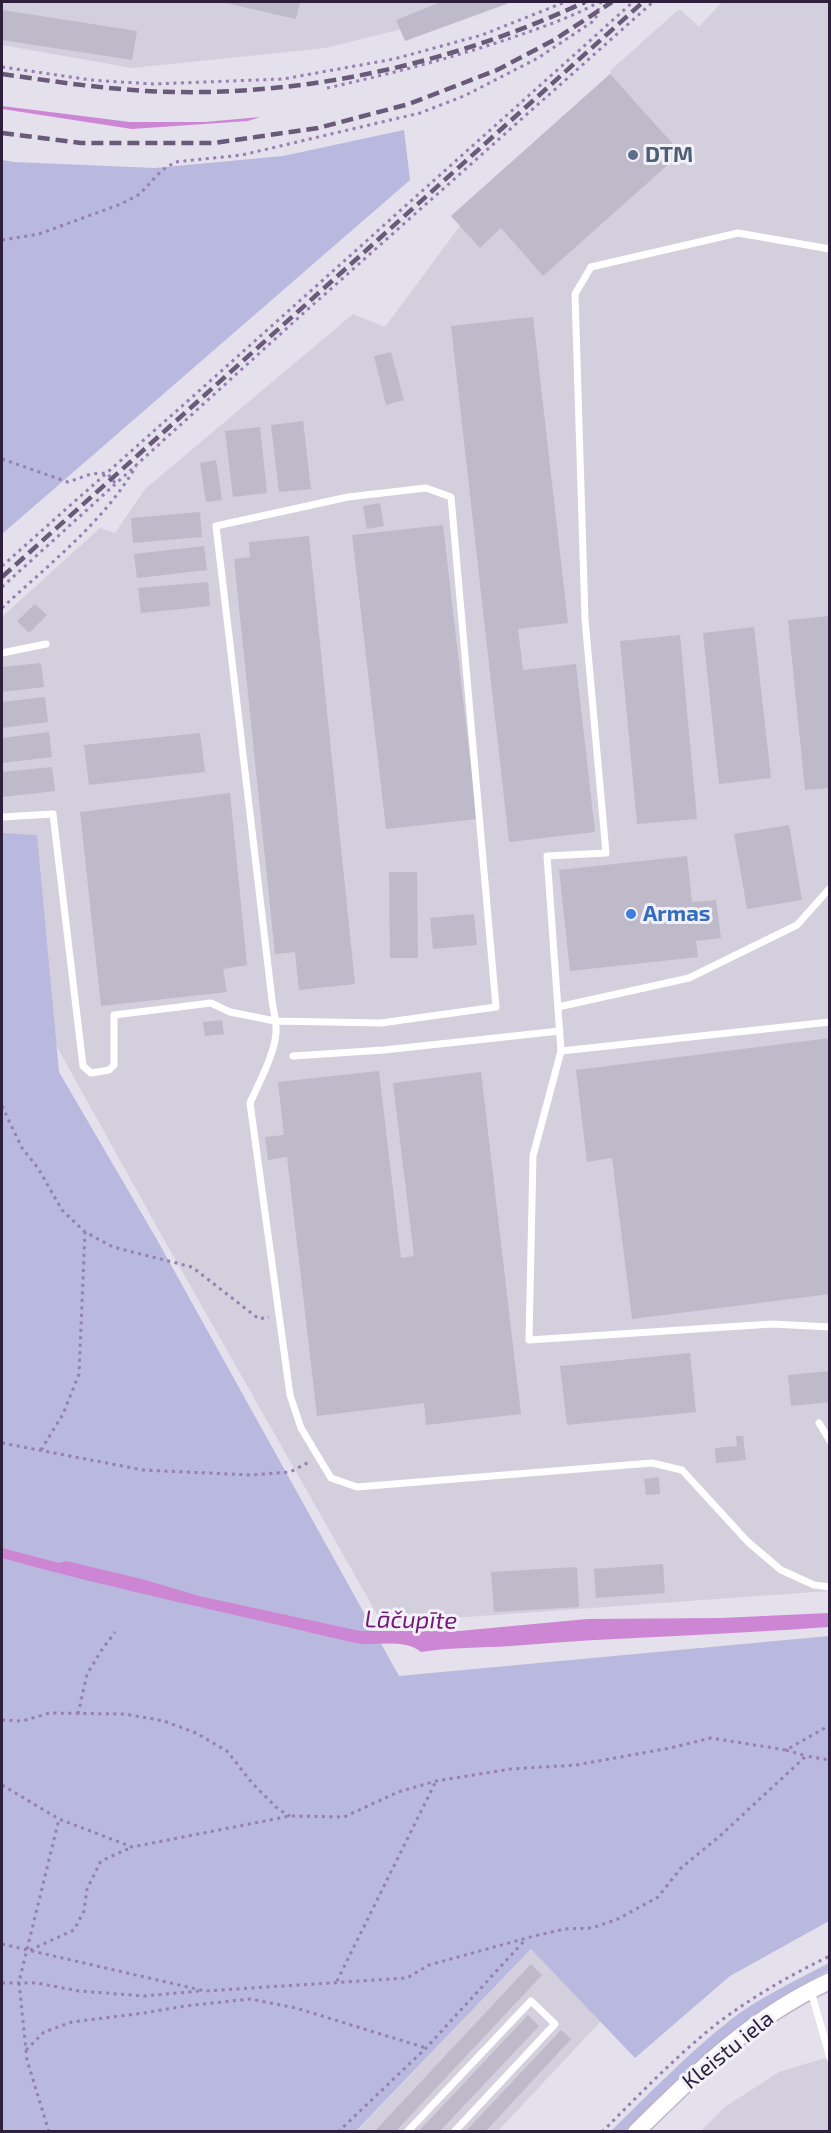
<!DOCTYPE html>
<html>
<head>
<meta charset="utf-8">
<style>
	body { margin:0 }
	#map { position:relative; width:831px; height:2133px; overflow:hidden; background:#e4e0ec; font-family:"Exo 2",sans-serif }
	canvas { display:block }
	.frame { position:absolute; inset:0; border:3px solid #2e203d; pointer-events:none }
</style>
</head>
<body>
<div id="map">
<canvas width="831" height="2133"></canvas>
<div class="frame"></div>
</div>
<script>
const ctx = document.querySelector('canvas').getContext('2d');
ctx.lineJoin = 'round';
function fill(path, color) { ctx.fillStyle = color; ctx.fill(path, 'evenodd'); }
function trace(path, color, width, dash) { ctx.strokeStyle = color; ctx.lineWidth = width; ctx.lineCap = dash ? 'butt' : 'round'; ctx.setLineDash(dash || []); ctx.stroke(path); }
function label(font, color, halo, rows, align = 'center') {
  ctx.font = font + ' "Exo 2",sans-serif'; ctx.lineWidth = 6; ctx.setLineDash([]); ctx.textBaseline = 'middle'; ctx.strokeStyle = halo; ctx.fillStyle = color; for (const [text, x, y, turn = 0] of rows) {
    ctx.save(); ctx.translate(x, y); ctx.rotate((+turn || 0) * Math.PI / 180); ctx.textAlign = isNaN(turn) ? turn : align; if (halo) ctx.strokeText(text, 0, 0); ctx.fillText(text, 0, 0); ctx.restore();
  }
}
fill(new Path2D(`
	M2,2H509L326,48L132,68L2,45Z
	M722,2H829V1591L382,1623L166,1243L2,948V617L100,528L115,533L145,489L353,314L385,327L460,226L451,216L610,74L612,69L677,11L681,10L699,27Z
	M531,1949L601,2021L498,2131L356,2132Z
	M829,2057V2131L700,2132L725,2107L779,2072Z`), '#d3cfdc');
fill(new Path2D(`
	M404,130L410,180L2,534V160L14,162L155,168L283,156Z
	M2,833L37,835L59,1072L156,1238L399,1676L829,1636V1921L730,1976L635,2058L531,1949L356,2131H2Z
	M829,1963V1970C799,1987 768,2004 740,2026C698,2057 662,2095 625,2131L610,2132C650,2093 689,2052 733,2018C762,1996 797,1980 829,1963Z`), '#b9b8de');
fill(new Path2D(`
	M2,106L130,122H205L260,117L248,121L132,129L2,109Z
	M2,1548L59,1563L66,1561L142,1579L199,1596L360,1631H459L587,1619L721,1618L829,1613V1627C723,1635 617,1637 511,1646C481,1648 451,1647 421,1652C402,1637 373,1648 351,1642C234,1614 117,1590 2,1558Z`), '#cd86d4');
fill(new Path2D(`
	M221,2H300L296,19Z
	M441,2H512L405,41L396,20Z
	M2,10L137,31L132,60L2,40Z
	M610,74L681,153L543,276L501,228L480,248L451,216Z
	M533,317L568,623L518,629L523,670L576,664L595,832L509,842L451,326Z
	M391,352L404,400L386,405L374,356Z
	M303,421L311,489L279,492L271,425Z
	M260,427L267,493L233,497L225,431Z
	M216,460L222,500L206,502L200,463Z
	M380,503L384,526L367,529L363,506Z
	M200,512L202,537L133,543L131,518Z
	M443,525L477,819L386,829L352,535Z
	M309,536L355,984L299,990L295,952L275,954L234,559L250,557L249,542Z
	M204,546L207,570L137,578L134,554Z
	M208,582L210,606L141,613L138,588Z
	M35,604L47,615L29,633L17,621Z
	M830,616V788L805,790L788,620Z
	M754,627L771,778L719,784L703,633Z
	M680,635L697,819L637,824L620,641Z
	M41,663L44,687L2,692V667Z
	M45,697L48,722L2,728V702Z
	M49,732L52,757L2,763V738Z
	M200,733L205,772L89,785L84,745Z
	M52,767L55,791L2,797V772Z
	M230,793L247,965L223,969L227,992L101,1006L80,812Z
	M789,825L802,900L747,909L734,834Z
	M687,856L692,902L716,900L721,938L696,941L698,957L570,971L559,870Z
	M389,872H417L418,958H390Z
	M474,914L477,945L433,949L430,918Z
	M222,1020L224,1034L205,1036L203,1022Z
	M830,1038V1294L632,1319L612,1158L587,1162L576,1070Z
	M379,1071L401,1258L414,1256L393,1083L481,1072L521,1414L426,1425L424,1403L317,1416L287,1157L268,1160L265,1137L284,1135L278,1082Z
	M690,1353L696,1412L567,1425L560,1366Z
	M830,1371V1402L791,1406L788,1375Z
	M736,1436H743L746,1460L716,1463L715,1448L737,1446Z
	M659,1477L660,1494L646,1495L644,1479Z
	M663,1564L665,1593L596,1598L594,1569Z
	M577,1567L579,1607L494,1612L491,1572Z
	M531,1964L542,1975L395,2132H374Z
	M528,2015L539,2026L439,2132H418Z
	M561,2030L571,2039L485,2132H465Z`), '#bebaca');
const secondary = new Path2D(`
	M636,2132C697,2072 750,2018 830,1981`);
trace(secondary, '#bdb3cc', 19);
trace(new Path2D(`
	M2,67L91,80L153,84L283,79L394,59L482,35L565,2
	M327,88C390,74 452,58 514,37C543,27 572,17 599,2
	M2,240L39,234L121,204L140,194L161,171L175,162L242,155L420,113L464,96L538,58L595,20L601,2
	M2,459L68,482L91,474L107,473L115,483
	M2,566L218,374L633,2
	M2,587L297,319L653,2
	M2,608C48,565 105,521 136,466
	M2,1106L22,1148L38,1168L62,1210L85,1232L113,1247L192,1267L259,1319L269,1317
	M2,1443L143,1470L251,1475L290,1472L309,1462
	M41,1450L63,1414L79,1374L85,1232
	M78,1714L87,1674L101,1651L115,1632
	M2,1720L22,1721L50,1713L125,1714L164,1721L196,1733L227,1751L252,1783L278,1809L290,1816
	M786,1750L806,1756
	M2,1785L59,1819L132,1847L290,1816L344,1817L398,1792L436,1781L511,1769L576,1765L670,1748L711,1738L786,1750L830,1725
	M2,1944L205,1991L407,1978L429,1965L534,1936L565,1929L592,1928L618,1919L658,1897L681,1868L721,1835L806,1756L830,1760
	M30,1950L74,1930L84,1911L87,1889L101,1861L132,1847
	M337,1981L436,1781
	M2,1983H37L79,1991L144,1996L200,1991
	M26,2050L44,2032L72,2022L144,2013L185,2006L250,1999L296,2008L426,2048
	M49,2132L27,2060L19,1982L59,1819
	M338,2132L426,2048L524,1941
	M602,2132C640,2094 677,2055 719,2022C754,1996 790,1975 830,1956`), '#967fb1', 3, [3, 4.5]);
trace(new Path2D(`
	M830,249L738,233L591,267L575,294L585,619L606,853L547,856L561,1051L830,1022
	M2,653L46,644
	M2,817L53,814L83,1066L91,1073L109,1070L114,1065V1015L211,1003L230,1012L275,1021L381,1023L496,1007L451,497L426,488L348,497L216,526L272,1000C273,1010 277,1022 276,1033C275,1053 258,1085 250,1103L290,1395L301,1428L331,1478L357,1487L652,1463L682,1470L748,1542L781,1570L814,1585L830,1587
	M558,1007L689,978L797,925L830,888
	M561,1051L533,1156L529,1340L772,1324L830,1327
	M293,1056L384,1050L560,1031
	M819,1423L830,1441
	M811,1991L830,2058
	M407,2132L531,2001L555,2024L454,2132`), '#fff', 7);
trace(secondary, '#fff', 16);
trace(new Path2D(`
	M2,74C50,81 98,88 146,91C297,99 449,65 585,2
	M2,133L81,143H214L318,128L409,104L497,70L554,40L612,2
	M2,577L643,2`), '#695a79', 4.5, [12, 6]);
for (const [x, y, r, color] of [
	[633,155,6,"#5c6f8a"],
	[631,914,6,"#3f7fe0"]
]) { const dot = new Path2D(); dot.arc(x, y, r, 0, 2 * Math.PI); ctx.fillStyle = color; ctx.fill(dot); trace(dot, '#f3f1f8', 2); }
label('bold 22px', '#4e5e75', '#f3f1f8', [
	["DTM",645,155]
], 'left');
label('bold 22px', '#366cbe', '#f3f1f8', [
	["Armas",643,914]
], 'left');
label('22px', '#2e203d', '#f3f1f8', [
	["Kleistu iela",728,2050,-39]
]);
label('italic 24px', '#74187b', '#f3f1f8', [
	["Lāčupīte",411,1620,1]
]);
</script>
</body>
</html>
